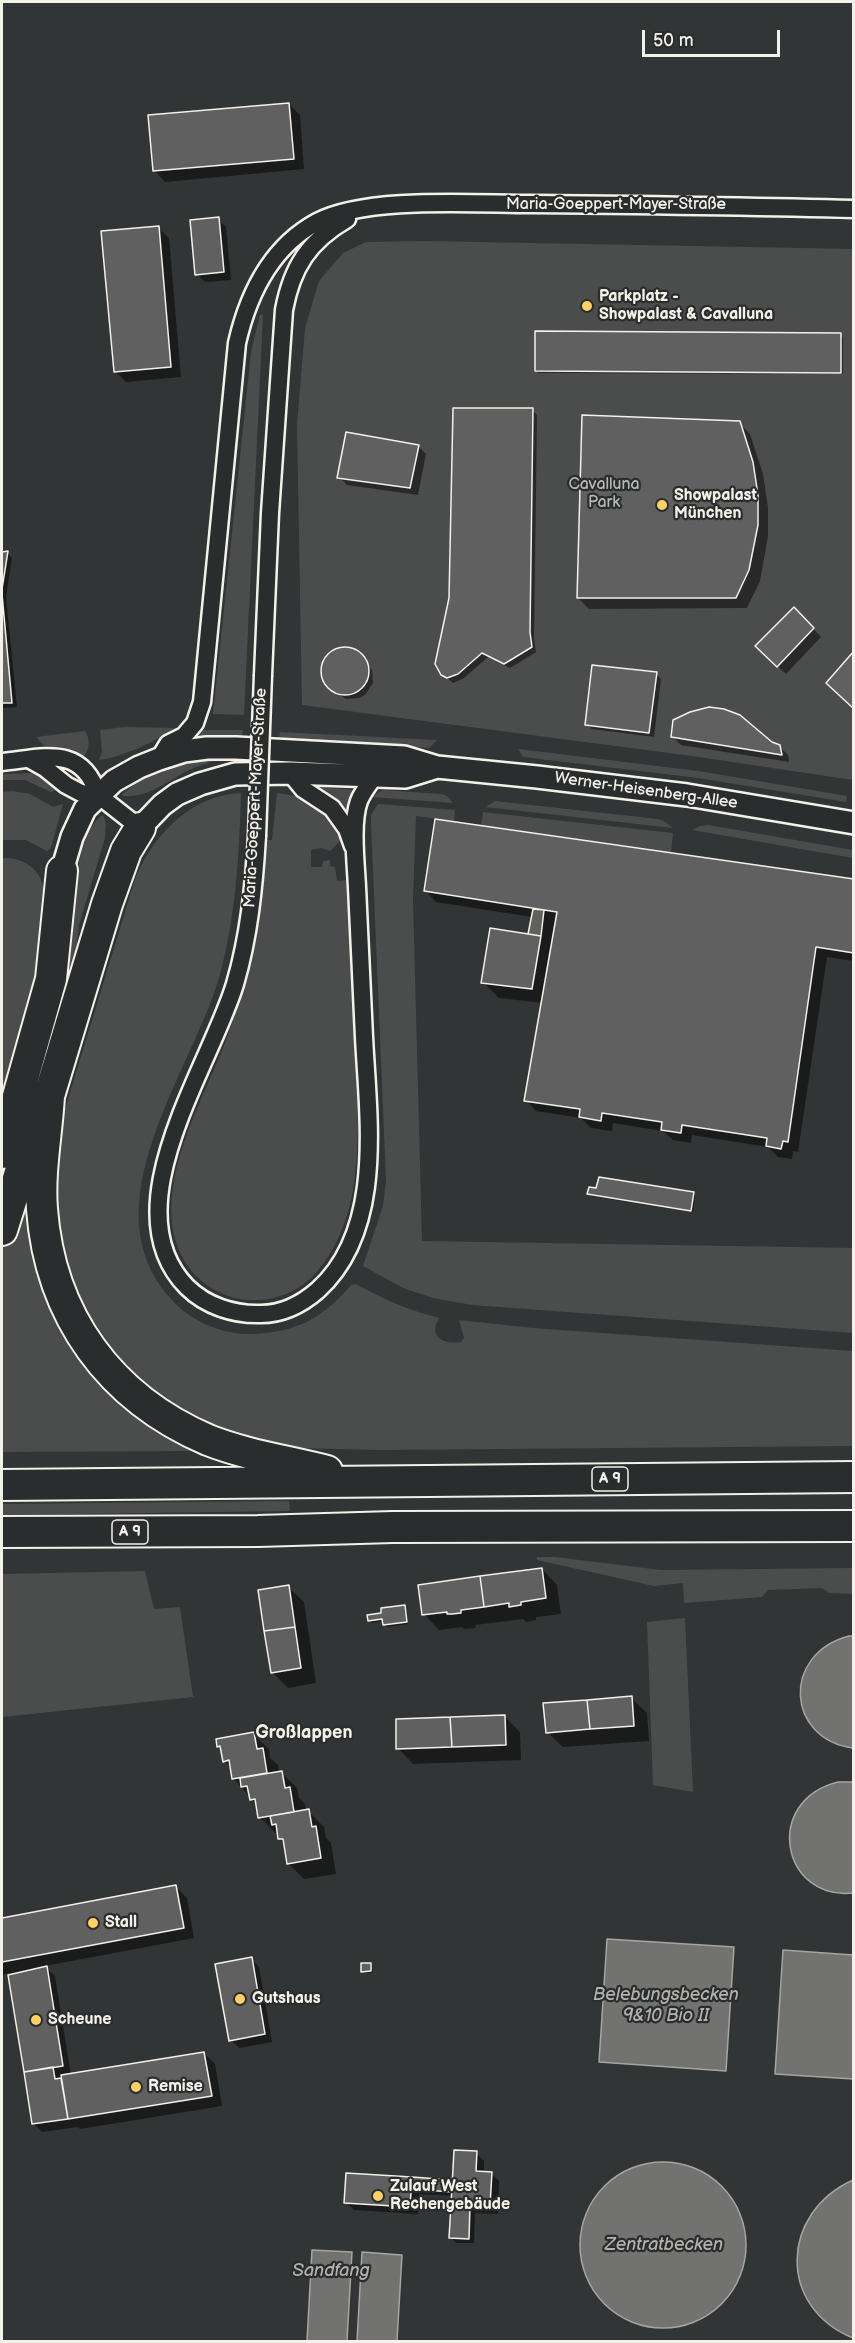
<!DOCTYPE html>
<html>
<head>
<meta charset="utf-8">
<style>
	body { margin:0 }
	#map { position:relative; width:855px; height:2343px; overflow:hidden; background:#323535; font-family:"Balsamiq Sans",sans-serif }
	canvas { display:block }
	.frame { position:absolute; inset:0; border:3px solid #f4f1e8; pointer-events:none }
	.scale { position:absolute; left:642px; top:30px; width:138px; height:27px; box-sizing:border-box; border:3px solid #f4f1e8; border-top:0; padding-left:8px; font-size:18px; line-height:21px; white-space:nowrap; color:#f4f1e8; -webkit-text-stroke:4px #2a2d2e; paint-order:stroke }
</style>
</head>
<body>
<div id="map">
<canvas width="855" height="2343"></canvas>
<div class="frame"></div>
<div class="scale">50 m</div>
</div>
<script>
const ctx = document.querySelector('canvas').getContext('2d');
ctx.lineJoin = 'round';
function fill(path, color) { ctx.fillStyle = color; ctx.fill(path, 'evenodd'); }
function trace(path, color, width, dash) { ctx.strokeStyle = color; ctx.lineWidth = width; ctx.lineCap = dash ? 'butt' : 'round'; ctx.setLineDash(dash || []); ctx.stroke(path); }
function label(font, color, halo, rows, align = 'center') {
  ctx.font = font + ' "Balsamiq Sans",sans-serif'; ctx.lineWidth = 4.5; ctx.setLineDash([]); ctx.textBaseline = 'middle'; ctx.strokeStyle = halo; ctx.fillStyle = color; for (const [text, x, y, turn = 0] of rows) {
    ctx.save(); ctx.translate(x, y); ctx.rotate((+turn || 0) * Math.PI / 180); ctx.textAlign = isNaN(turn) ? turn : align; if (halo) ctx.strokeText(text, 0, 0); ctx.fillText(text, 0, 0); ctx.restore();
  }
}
fill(new Path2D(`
	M425,241L853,249V780L692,756L302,705L297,425L305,328L319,281L343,253L366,242Z
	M260,314L263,315L244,715L213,714L251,352Z
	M124,727L174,728C160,740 117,759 99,760L102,752L100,730Z
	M199,730H243L242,737L199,740L194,736Z
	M85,731C90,738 90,749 84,756L43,745L36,737Z
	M280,732L437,740L429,748L279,740Z
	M518,749L699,771L847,796L846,802L698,778L523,757Z
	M200,757L216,758V760C207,764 197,766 189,770C167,781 149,798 123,796L122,794L153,771Z
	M32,773L46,777L58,789L51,792L25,780H2V774Z
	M320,787L355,790L348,814L345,815L319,791Z
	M383,790L442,794L447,796L453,803L371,797Z
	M13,791L30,794L53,807L63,804L51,848L47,851L26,840H2V792Z
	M241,793C239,856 236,917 219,978C191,1073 86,1208 172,1300C191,1322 224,1335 253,1334C297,1332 323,1318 351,1285L356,1284C383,1299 408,1310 439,1318C428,1336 443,1345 461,1342L464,1338L459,1320L533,1328L853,1351V1446L380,1450L294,1448L254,1442L215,1430L145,1392L79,1311L52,1209L58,1138L65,1109L136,876C155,834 191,795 241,793Z
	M277,793C310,796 328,810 342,839L330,851L321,848L311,850V867H322L323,861L330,860V866L335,867L337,881L347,880L358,1102C358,1153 358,1207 331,1252C324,1263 315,1276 305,1283C257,1319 191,1296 175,1239C158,1172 206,1096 228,1035C235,1014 243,992 249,970C260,928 263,884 266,840H272Z
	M495,801L658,819L664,821L673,828L486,807Z
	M378,804L455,810L454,821L416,816L413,899L422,1241L853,1248V1333L472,1305L433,1298L403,1288L363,1266L383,1206L386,1180L371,823V815Z
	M483,812L673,833L671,852L481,825Z
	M103,815L106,823L105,838L79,925L74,972L68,973C73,937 70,835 103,815Z
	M708,825L853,850V858L692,830L700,826Z
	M2,858C24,857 41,869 44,891L37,974L2,1097Z
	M23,1177L44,1282L196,1451L2,1452V1244Z
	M289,1501L290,1511L2,1515V1504Z
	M537,1557H555L661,1570L853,1568V1594L829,1593L822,1588L768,1590L762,1597L684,1603L683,1583L654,1586L537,1560Z
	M145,1571L154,1609L180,1607L193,1697L2,1717V1574Z
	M685,1618L693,1792L653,1785L647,1622Z`), '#4b4d4c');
const water = new Path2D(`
	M849,1636H854L853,1748C786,1739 781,1654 849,1636Z
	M838,1782H853V1893C782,1901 762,1801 838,1782Z
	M607,1939L734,1947L726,2071L599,2062Z
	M783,1950L853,1955V2079L775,2074Z
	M580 2245a83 83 0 1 1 166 0a83 83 0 1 1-166 0Z
	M853,2180V2338C777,2307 780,2213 853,2180Z
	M312,2250L352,2252L347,2341H307Z
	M362,2252L402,2255L397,2341H357Z`);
fill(water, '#727370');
trace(water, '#a6a5a0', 1.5);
fill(new Path2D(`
	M289,104L300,115L304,169L165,182L155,171Z
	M218,219L226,227L231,280L205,282L197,274Z
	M158,228L169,238L181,377L126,382L115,371Z
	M840,335L843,337V374L538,373L536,371Z
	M532,410L537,415L534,638L536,652L510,668L488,657L464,678L453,683L443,674Z
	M739,423L750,434L763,474L768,507V536L760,581L747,608L589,609L578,598Z
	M418,446L426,454L418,495L347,485L339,477Z
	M2,553H7L12,558L6,597L17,707L2,708Z
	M794,609L821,637L786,674L765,654Z
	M337,650H352L358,653L372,670L373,683L365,695L359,698L346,699L334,691L324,679V665L326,659Z
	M656,674L661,679L654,737L592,729L587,724Z
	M740,716L771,744L779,746L788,755L789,762L681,745L673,737Z
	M854,881V961L827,957L798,1152L793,1151L792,1159L778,1157L768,1147L692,1135L691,1143L673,1140L663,1131L613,1123L612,1131L591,1128L581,1118L536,1111L526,1100L543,1003L499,998L483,982L529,935L532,917L436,902L426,891Z
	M588,1193L693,1194L695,1196L693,1212L590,1196Z
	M542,1569L557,1585L561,1614L536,1617V1620L526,1622L523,1619L475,1625L476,1628L464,1629L462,1627L439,1630L424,1614Z
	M288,1587L304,1602L316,1683L288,1688L272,1672Z
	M404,1607L407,1609L408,1624L387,1627L384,1621L371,1623L369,1620Z
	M631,1698L647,1713L649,1741L563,1747L547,1732Z
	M505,1717L520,1732L521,1760L413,1764L398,1748Z
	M253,1734L269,1749L270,1758L278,1765L279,1773L281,1772L297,1788L299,1798L305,1804L306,1811H308L324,1827L326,1838L331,1843L336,1874L304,1879L288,1863L285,1844L280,1839L279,1832L275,1833L260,1817L258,1806L233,1778L232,1768L224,1761L222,1750L219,1746Z
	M176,1887L187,1898L194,1938L45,1966L55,1976L71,2075L204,2053L215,2064L222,2106L80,2129L78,2127L42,2132L33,2123L9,1973L2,1975V1920Z
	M251,1959L259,1967L272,2042L239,2048L231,2040Z
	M371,1964L373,1973H365L362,1971Z
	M476,2153L484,2161V2173H491L499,2181L498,2214L475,2213L474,2243H456L451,2237L453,2196L419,2194L418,2214L354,2210L346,2202L347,2174L454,2182Z`), '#0007');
const building = new Path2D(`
	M289,103L294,159L153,171L148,115Z
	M219,217L224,272L195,275L190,220Z
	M159,226L171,367L114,372L101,231Z
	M535,331L841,333V373L535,371Z
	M453,408H533L530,632L532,647L504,664L482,653L458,674L447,678L441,675L435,664L449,598Z
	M582,415L740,421L753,462L758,495V525L749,570L736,598H577Z
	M346,432L419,445L410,488L337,478Z
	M8,551L2,589V552Z
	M2,594L12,703H2Z
	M794,607L814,628L777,667L755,646Z
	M321 671a24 24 0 1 1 48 0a24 24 0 1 1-48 0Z
	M854,651V709L826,683Z
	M592,665L657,672L649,733L585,725Z
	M709,707L724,709L740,715L772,742L780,745L782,755L671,737L673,720L690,712Z
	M435,819L854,879V953L816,947L788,1142L783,1141L781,1149L766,1146L767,1138L682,1125L681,1133L661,1130L662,1122L602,1113L601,1121L579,1117L580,1109L524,1101L557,912L424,891Z
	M533,909L544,910L541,936L528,934Z
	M490,928L541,936L532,989L481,983Z
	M599,1177L694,1192L691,1211L587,1194L589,1187L596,1188Z
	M542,1568L546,1598L521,1602V1605L509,1607V1603L484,1607L480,1576Z
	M480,1576L484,1607L461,1610V1613L452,1614H447V1612L422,1615L418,1585Z
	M289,1585L295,1627L264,1631L258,1590Z
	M405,1605L407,1622L383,1625L382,1619L368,1621L367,1615L381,1613V1608Z
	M295,1627L301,1668L271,1673L264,1631Z
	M632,1696L634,1726L590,1729L587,1700Z
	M587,1700L590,1729L546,1733L543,1703Z
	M505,1715L506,1745L452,1747L450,1717Z
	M450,1717L452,1747L396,1749V1719Z
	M254,1732L257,1749L263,1748L267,1773L232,1779L229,1760L223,1762L220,1746L217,1747L216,1739Z
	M282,1771L285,1788L290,1787L294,1812L258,1818L255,1799L250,1800L247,1786L241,1787L240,1778Z
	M309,1809L312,1827L316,1826L321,1858L287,1864L283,1839H278L276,1824L272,1825L270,1816Z
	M176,1885L184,1928L2,1962V1918Z
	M252,1957L265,2034L229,2041L215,1964Z
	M361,1963H371V1971L361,1972Z
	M47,1966L63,2066L24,2072L8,1975Z
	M204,2052L212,2096L68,2119L61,2075Z
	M53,2067L55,2079L61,2078L68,2119L32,2124L24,2072Z
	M454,2150L477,2151L476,2171L492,2172L490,2206L451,2204Z
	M346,2173L412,2177L410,2207L344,2203Z
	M412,2177L453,2180L452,2192L411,2189Z
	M451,2204L470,2205L469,2239L449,2238Z`);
fill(building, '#5f605f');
trace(building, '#f4f1e8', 1.5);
const minor = new Path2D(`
	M263,675L270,513L284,310C292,267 309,241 347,219
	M29,759L45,768L66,785L81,793L98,795L140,828
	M159,759L168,744L184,736L195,723L202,702L237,343C248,295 271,247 317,222C366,196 474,204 532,204C639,205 746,206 854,209
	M2,762C43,758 82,744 98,795
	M290,773L303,789L332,808L347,829L353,846
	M257,836C254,887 249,936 235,984C210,1067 110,1209 187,1287C206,1306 234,1315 261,1314C282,1314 302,1304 318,1290C385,1229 368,1118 364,1037C362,987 359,937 357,887C356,865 351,822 359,801C362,793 369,784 374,777`);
const tertiary = new Path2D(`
	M140,828L162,805L177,794L200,784L235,774L290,773L405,777L437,767
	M62,871L72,837L85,809L114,781L139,767L159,759L184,751L207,748H236L404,757L437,767L537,777L687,795L854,823`);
const motorway = new Path2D(`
	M49,1096C47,1133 39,1172 42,1209C50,1316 110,1398 208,1440C246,1455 288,1461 327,1471
	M2,1153L51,979L62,871
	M2,1230L37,1118L49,1096L107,904L126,851L140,828
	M2,1485L854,1477
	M2,1532L258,1531L393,1527L854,1526`);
trace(minor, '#f4f1e8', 21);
trace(tertiary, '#f4f1e8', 26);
trace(motorway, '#f4f1e8', 34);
trace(minor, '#2a2d2e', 16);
trace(tertiary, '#2a2d2e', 21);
trace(motorway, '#2a2d2e', 30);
const minorBridge = new Path2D(`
	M257,836L263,675`);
trace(minorBridge, '#f4f1e8', 21, []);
trace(minorBridge, '#2a2d2e', 16);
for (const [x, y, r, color] of [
	[587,306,6,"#ffd166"],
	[662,505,6,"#ffd166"],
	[93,1923,6,"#ffd166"],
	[240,1999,6,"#ffd166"],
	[36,2020,6,"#ffd166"],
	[136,2087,6,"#ffd166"],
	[378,2196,6,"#ffd166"]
]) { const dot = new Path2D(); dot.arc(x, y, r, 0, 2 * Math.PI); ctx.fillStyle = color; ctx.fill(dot); trace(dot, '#2a2d2e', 2); }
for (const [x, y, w] of [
	[610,1479,36],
	[130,1532,36]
]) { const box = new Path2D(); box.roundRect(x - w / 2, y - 12, w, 24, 4.5); ctx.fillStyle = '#2a2d2e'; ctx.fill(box); trace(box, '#f4f1e8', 1.5); }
label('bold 15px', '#f4f1e8', null, [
	["A 9",610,1479],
	["A 9",130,1532]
]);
label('16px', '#f4f1e8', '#2a2d2e', [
	["Maria-Goeppert-Mayer-Straße",616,205],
	["Werner-Heisenberg-Allee",646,791,8],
	["Maria-Goeppert-Mayer-Straße",256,798,-87]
]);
label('bold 16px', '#f4f1e8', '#2a2d2e', [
	["Parkplatz -",599,297],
	["Showpalast & Cavalluna",599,315],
	["Showpalast",674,496],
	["München",674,514],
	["Stall",105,1923],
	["Gutshaus",252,1999],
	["Scheune",48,2020],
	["Remise",148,2087],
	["Zulauf West",390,2187],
	["Rechengebäude",390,2205]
], 'left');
label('16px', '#b9b8b1', '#2a2d2e', [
	["Cavalluna",604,485],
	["Park",604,503]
]);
label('bold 18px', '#f4f1e8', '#2a2d2e', [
	["Großlappen",304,1733]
]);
label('italic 18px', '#b3b2ac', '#2a2d2e', [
	["Belebungsbecken",666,1995],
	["9&10 Bio II",666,2016],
	["Zentratbecken",664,2245],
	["Sandfang",331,2271]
]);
</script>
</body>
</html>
